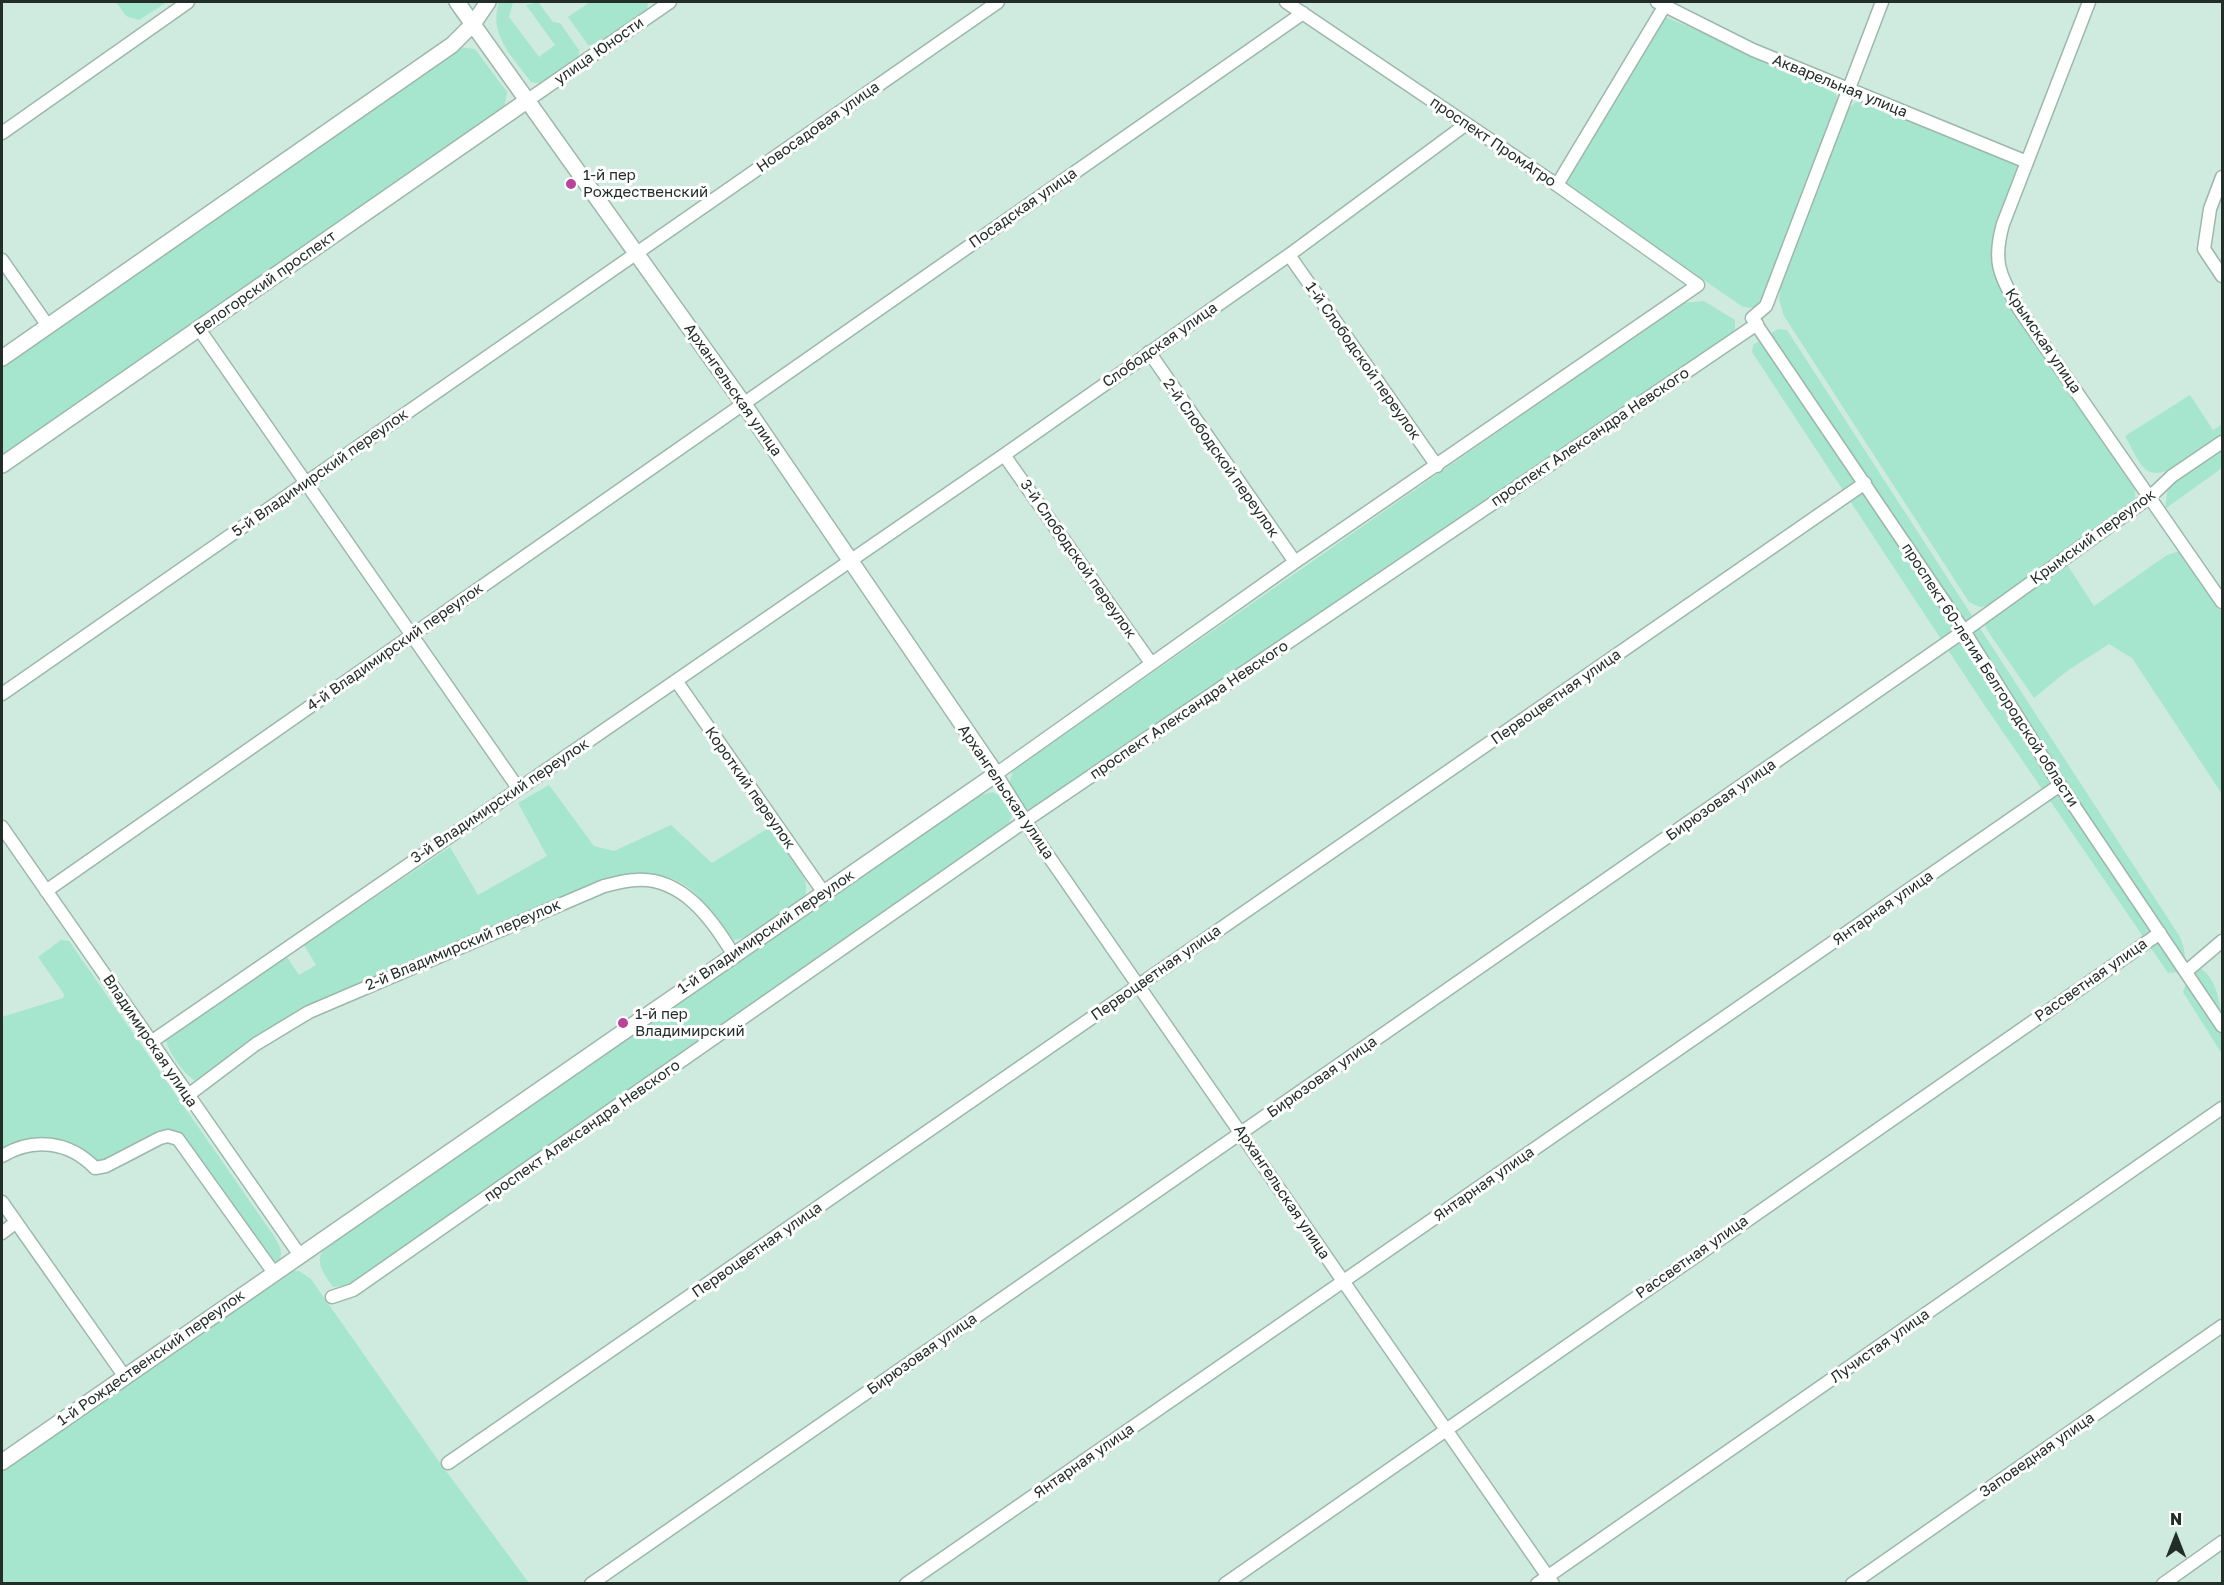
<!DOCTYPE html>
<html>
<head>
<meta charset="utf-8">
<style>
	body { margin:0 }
	#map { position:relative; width:2224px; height:1585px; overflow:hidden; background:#cfebe0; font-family:"Golos Text",sans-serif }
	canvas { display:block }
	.frame { position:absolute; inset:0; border:3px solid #232e2a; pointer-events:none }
	.north { position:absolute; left:2146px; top:1507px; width:60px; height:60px; -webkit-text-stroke:4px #fff; paint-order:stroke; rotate:0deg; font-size:16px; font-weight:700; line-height:24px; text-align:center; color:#232e2a }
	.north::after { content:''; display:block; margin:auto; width:21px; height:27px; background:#232e2a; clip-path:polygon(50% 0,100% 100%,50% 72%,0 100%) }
</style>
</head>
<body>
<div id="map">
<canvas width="2224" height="1585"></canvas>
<div class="frame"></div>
<div class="north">N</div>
</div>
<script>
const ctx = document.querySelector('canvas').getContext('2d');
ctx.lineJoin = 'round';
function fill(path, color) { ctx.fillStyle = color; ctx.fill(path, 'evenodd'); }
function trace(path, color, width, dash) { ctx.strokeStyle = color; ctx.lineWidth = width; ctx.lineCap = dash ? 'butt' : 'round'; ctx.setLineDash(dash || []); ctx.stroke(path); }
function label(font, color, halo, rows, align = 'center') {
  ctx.font = font + ' "Golos Text",sans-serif'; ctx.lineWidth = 6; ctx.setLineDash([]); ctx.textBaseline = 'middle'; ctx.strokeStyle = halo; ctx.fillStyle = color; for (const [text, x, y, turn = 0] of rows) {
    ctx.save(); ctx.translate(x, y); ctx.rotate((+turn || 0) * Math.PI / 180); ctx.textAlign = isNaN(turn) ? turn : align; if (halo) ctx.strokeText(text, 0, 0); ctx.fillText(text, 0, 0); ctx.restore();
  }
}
fill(new Path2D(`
	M116,2H167L139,20L126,16Z
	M499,2H513L509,17L539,57L555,45L526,5L538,2L553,22L560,23L579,50L578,61L544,84L531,82C513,57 488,35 499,2Z
	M590,2H648L647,12L599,46L588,45L568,17Z
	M1666,17L1825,85L1837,96L1838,103L1764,302L1758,308L1743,307L1566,185V178L1660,23Z
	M457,47L475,49L507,92L504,110L2,459V363Z
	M1856,102H1864L2012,160L2018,167L1994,263L2134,483L2136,501L1993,605L1980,607L1969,602L1784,316L1779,300L1781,284L1848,109Z
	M1704,301L1735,320V330L1729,337L1034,810L1027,811L1022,808L1009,786L1013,770L1683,303Z
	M1778,329L1787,330L2180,937C2185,951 2189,961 2177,972L2168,973L1981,700L1752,352L1753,345Z
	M2190,395L2213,430L2222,424V435C2205,447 2164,485 2145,469C2137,461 2131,446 2125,436Z
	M2222,450V468L2165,509L2167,492L2172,484Z
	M2179,551L2222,613V794L2132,658L2109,644L2067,671L2034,698L1987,630L1984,622L2066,563L2094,606L2167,555Z
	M549,785L594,846L614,851L671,825L712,863L770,827C784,847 815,875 804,900L744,938L734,940C716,925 707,901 688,887C661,867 623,876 593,884L321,999L265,1032L205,1078L196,1081C184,1075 169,1053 166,1040L171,1035L287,957L299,975L316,965L304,945L450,847L478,895L547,856L518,803Z
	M993,792L1000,796L1013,814L1007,826L354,1285L333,1287C322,1271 313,1261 327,1244L978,796Z
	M61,940L69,941L274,1236C279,1245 284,1251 279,1262L273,1261L268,1256L195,1153L183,1138L171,1130C144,1134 124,1156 98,1163L76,1148L2,1152V1017L63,998L64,994L38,957Z
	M2200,968C2224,984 2222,1025 2222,1054L2183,992L2189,975Z
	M294,1271H299L311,1279L440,1463L529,1583H2V1469Z`), '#a6e5ce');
const minor = new Path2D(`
	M1286,2L1557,185L1698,285L1295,562L996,774L1036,838L1553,1584
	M1657,2L1753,50L2027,162
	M1882,2L1766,306L1752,318L1964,631L2060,785L2222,1026
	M2089,2L2003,224C1992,263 2000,275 2019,309L2222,602
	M528,100L670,2
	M2,133L188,2
	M2222,177L2210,209L2204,249L2222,276
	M1557,185L1667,2
	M1289,255L1437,466
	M2,260L48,326
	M199,329L518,788
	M1149,352L1295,562
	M1004,455L1151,663
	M677,682L824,893
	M2,694L998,2
	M2,827L299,1254
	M46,891L1303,13
	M2188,970L2222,941
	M151,1042L1004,455L1289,255L1465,125
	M187,1096L256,1044L309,1012L604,886C614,884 625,880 636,880C682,877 712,919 733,954
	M2,1156C33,1137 69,1141 95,1168L106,1166L160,1138L168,1136L178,1139L274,1273
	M2,1202L125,1377
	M2,1233L15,1223
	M332,1297L353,1290L1025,821L1757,324
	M448,1463L1865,483
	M591,1584L1964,631L2150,497L2172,476L2222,442
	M906,1584L2060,785
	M1225,1584L2160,933
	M1537,1584L2222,1108
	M1852,1584L2222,1326
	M2163,1584L2222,1542`);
const tertiary = new Path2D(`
	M2,358L452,45L473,24L488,2
	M2,465L528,100
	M2,1462L996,774L743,403L457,2`);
trace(minor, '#9cb7ac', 15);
trace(tertiary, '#9cb7ac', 18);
trace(minor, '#fff', 12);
trace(tertiary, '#fff', 15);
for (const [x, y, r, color] of [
	[571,184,6,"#ba449b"],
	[623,1023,6,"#ba449b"]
]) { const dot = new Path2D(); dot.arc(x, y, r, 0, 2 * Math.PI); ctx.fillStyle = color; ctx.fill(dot); trace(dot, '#fff', 2); }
label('15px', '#232e2a', '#fff', [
	["улица Юности",599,51,-35],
	["Акварельная улица",1840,86,22],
	["Новосадовая улица",818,127,-35],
	["проспект ПромАгро",1493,142,34],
	["Посадская улица",1023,208,-35],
	["Белогорский проспект",265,283,-35],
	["Крымская улица",2043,341,56],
	["Слободская улица",1160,345,-35],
	["1-й Слободской переулок",1363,361,55],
	["Архангельская улица",733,390,55],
	["проспект Александра Невского",1590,437,-34],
	["2-й Слободской переулок",1221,458,55],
	["5-й Владимирский переулок",320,473,-35],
	["Крымский переулок",2093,537,-36],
	["3-й Слободской переулок",1078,559,55],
	["4-й Владимирский переулок",395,647,-35],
	["проспект 60-летия Белгородской области",1990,675,57],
	["Первоцветная улица",1556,697,-35],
	["проспект Александра Невского",1189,710,-34],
	["Короткий переулок",750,788,55],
	["Архангельская улица",1006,792,56],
	["Бирюзовая улица",1721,800,-35],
	["3-й Владимирский переулок",500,801,-34],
	["Янтарная улица",1883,908,-35],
	["1-й Владимирский переулок",766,932,-34],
	["2-й Владимирский переулок",463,945,-23],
	["Первоцветная улица",1156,973,-35],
	["Рассветная улица",2091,980,-35],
	["Владимирская улица",150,1041,56],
	["Бирюзовая улица",1322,1077,-35],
	["проспект Александра Невского",582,1131,-35],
	["Янтарная улица",1484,1184,-35],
	["Архангельская улица",1282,1192,56],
	["Первоцветная улица",757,1250,-35],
	["Рассветная улица",1692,1257,-35],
	["Лучистая улица",1880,1346,-35],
	["Бирюзовая улица",922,1354,-35],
	["1-й Рождественский переулок",151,1358,-35],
	["Заповедная улица",2037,1455,-35],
	["Янтарная улица",1084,1461,-35]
]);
label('15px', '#232e2a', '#fff', [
	["1-й пер",583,175],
	["Рождественский",583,192],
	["1-й пер",635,1014],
	["Владимирский",635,1031]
], 'left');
</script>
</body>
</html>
